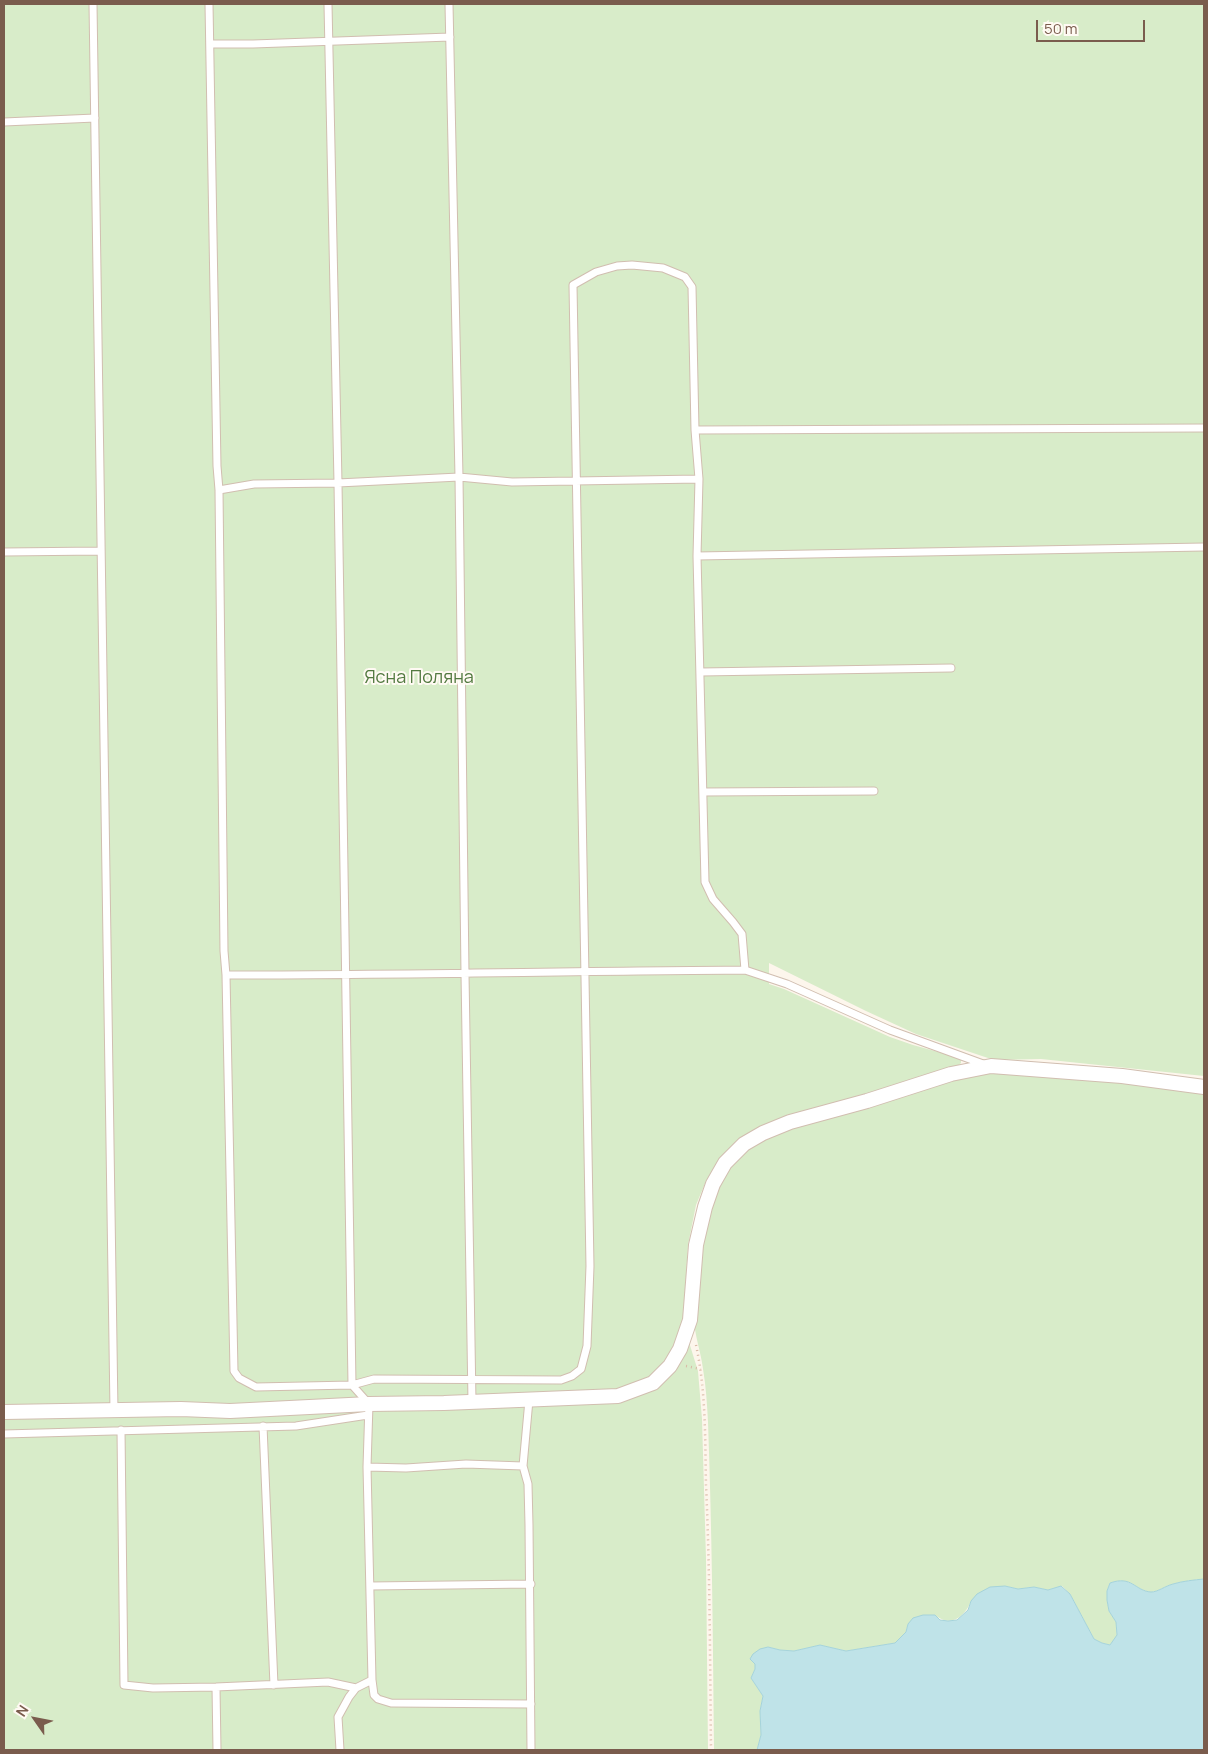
<!DOCTYPE html>
<html>
<head>
<meta charset="utf-8">
<style>
	body { margin:0 }
	#map { position:relative; width:1208px; height:1754px; overflow:hidden; background:#fdf6ec; font-family:Manrope,sans-serif }
	canvas { display:block }
	.frame { position:absolute; inset:0; border:5px solid #7a5c4d; pointer-events:none }
	.north { position:absolute; left:10px; top:1694px; width:50px; height:50px; -webkit-text-stroke:4px #fffaf3; paint-order:stroke; rotate:303deg; font-size:14px; font-weight:700; line-height:20px; text-align:center; color:#7a5c4d }
	.north::after { content:''; display:block; margin:auto; width:18px; height:22px; background:#7a5c4d; clip-path:polygon(50% 0,100% 100%,50% 72%,0 100%) }
	.scale { position:absolute; left:1036px; top:20px; width:109px; height:22px; box-sizing:border-box; border:2px solid #7a5c4d; border-top:0; padding-left:6px; font-size:15px; line-height:18px; white-space:nowrap; color:#7a5c4d; -webkit-text-stroke:4px #fffaf3; paint-order:stroke }
</style>
</head>
<body>
<div id="map">
<canvas width="1208" height="1754"></canvas>
<div class="frame"></div>
<div class="north">N</div>
<div class="scale">50 m</div>
</div>
<script>
const ctx = document.querySelector('canvas').getContext('2d');
ctx.lineJoin = 'round';
function fill(path, color) { ctx.fillStyle = color; ctx.fill(path, 'evenodd'); }
function trace(path, color, width, dash) { ctx.strokeStyle = color; ctx.lineWidth = width; ctx.lineCap = dash ? 'butt' : 'round'; ctx.setLineDash(dash || []); ctx.stroke(path); }
function label(font, color, halo, rows, align = 'center') {
  ctx.font = font + ' Manrope,sans-serif'; ctx.lineWidth = 4; ctx.setLineDash([]); ctx.textBaseline = 'middle'; ctx.strokeStyle = halo; ctx.fillStyle = color; for (const [text, x, y, turn = 0] of rows) {
    ctx.save(); ctx.translate(x, y); ctx.rotate((+turn || 0) * Math.PI / 180); ctx.textAlign = isNaN(turn) ? turn : align; if (halo) ctx.strokeText(text, 0, 0); ctx.fillText(text, 0, 0); ctx.restore();
  }
}
fill(new Path2D(`
	M4,4H1204V1076L1041,1059L994,1060L916,1034L866,1011L769,963V984L784,989L890,1037L913,1045L953,1056L961,1060V1063L959,1065L740,1139L719,1159L706,1181L696,1205L688,1245L683,1323L698,1371L702,1419L706,1559L708,1750H4Z
	M991,1071L1041,1072L1204,1093V1579C1194,1580 1183,1581 1173,1584C1165,1586 1158,1592 1151,1592C1135,1591 1132,1575 1110,1583L1107,1591V1600L1109,1611L1116,1622L1117,1636L1110,1645L1102,1643L1094,1639L1070,1594L1062,1586L1048,1590L1034,1587L1018,1589L1005,1586L971,1601C965,1617 950,1628 935,1615L908,1624L906,1632L895,1643L846,1651L820,1645L794,1651L780,1650L768,1647L750,1659L755,1664V1669L751,1678L763,1696L760,1711L761,1735L757,1750H714C713,1641 712,1531 708,1422C707,1404 706,1386 703,1369C701,1352 694,1334 694,1317C695,1305 697,1291 699,1278C703,1242 705,1195 730,1166C764,1126 822,1122 869,1108C910,1095 949,1080 991,1071Z`), '#d8ecc9');
const water = new Path2D(`
	M1204,1579V1750H757L761,1735L760,1711L763,1696L751,1678L755,1669V1664L750,1659L753,1654L760,1649L768,1647L780,1650L794,1651L820,1645L846,1651L895,1643L906,1632L908,1624L913,1618L923,1615H935L940,1620L948,1621L957,1620L968,1610L971,1601L977,1594L990,1587L1005,1586L1018,1589L1034,1587L1048,1590L1061,1586L1070,1594L1094,1639L1102,1643L1110,1645L1117,1635L1116,1622L1109,1611L1107,1600V1591L1110,1583C1132,1575 1135,1591 1151,1592C1158,1592 1165,1586 1173,1584C1183,1581 1194,1580 1204,1579Z`);
fill(water, '#bfe3e8');
trace(water, '#a5d3da', 1);
const lane = new Path2D(`
	M93,4L114,1410
	M209,4L217,466L219,490L224,951L226,975L234,1371L239,1378L256,1387L352,1385L374,1379L561,1380L572,1376L581,1369L587,1346L590,1266L573,285L596,272L617,266L632,265L663,268L685,277L692,287L695,430L699,479L697,556L705,882L713,899L733,922L742,934L745,970C572,971 399,975 226,975
	M328,4L338,483L352,1385L369,1404L367,1467L372,1680L356,1688L349,1697L338,1717L340,1750
	M449,4L459,477L465,974L472,1402
	M210,44H253L450,37
	M4,122L95,118
	M695,430L1204,428
	M219,490L254,484L338,483L459,477L512,482L699,479
	M4,552L101,551
	M697,556L1204,547
	M701,672L951,668
	M703,792L874,791
	M745,970L787,984L890,1030L986,1065
	M529,1400L523,1466L528,1484L529,1525L531,1750
	M263,1426L274,1685
	M121,1430L124,1685L153,1688L216,1687L328,1682L356,1688
	M4,1434L296,1426L368,1415
	M367,1467L406,1468L466,1464L523,1466
	M370,1586L531,1584
	M372,1680L374,1695L378,1699L391,1703L531,1704
	M216,1687L217,1750`);
const street = new Path2D(`
	M4,1412L181,1409L230,1411L369,1404L444,1403L618,1396L653,1383L670,1366L680,1349L690,1320L696,1245L705,1207L713,1184L725,1163L744,1144L763,1133L790,1122L867,1101L951,1074L991,1066L1122,1076L1204,1087`);
trace(lane, '#d1beb0', 9);
trace(street, '#d1beb0', 16);
trace(new Path2D(`
	M696,1345C706,1391 705,1438 706,1485C710,1573 710,1662 711,1750
	M686,1366L701,1369`), '#d9b8a5', 2.5, [1, 4]);
trace(lane, '#fff', 7);
trace(street, '#fff', 14);
label('18px', '#537a41', '#fffaf3', [
	["Ясна Поляна",419,678]
]);
</script>
</body>
</html>
